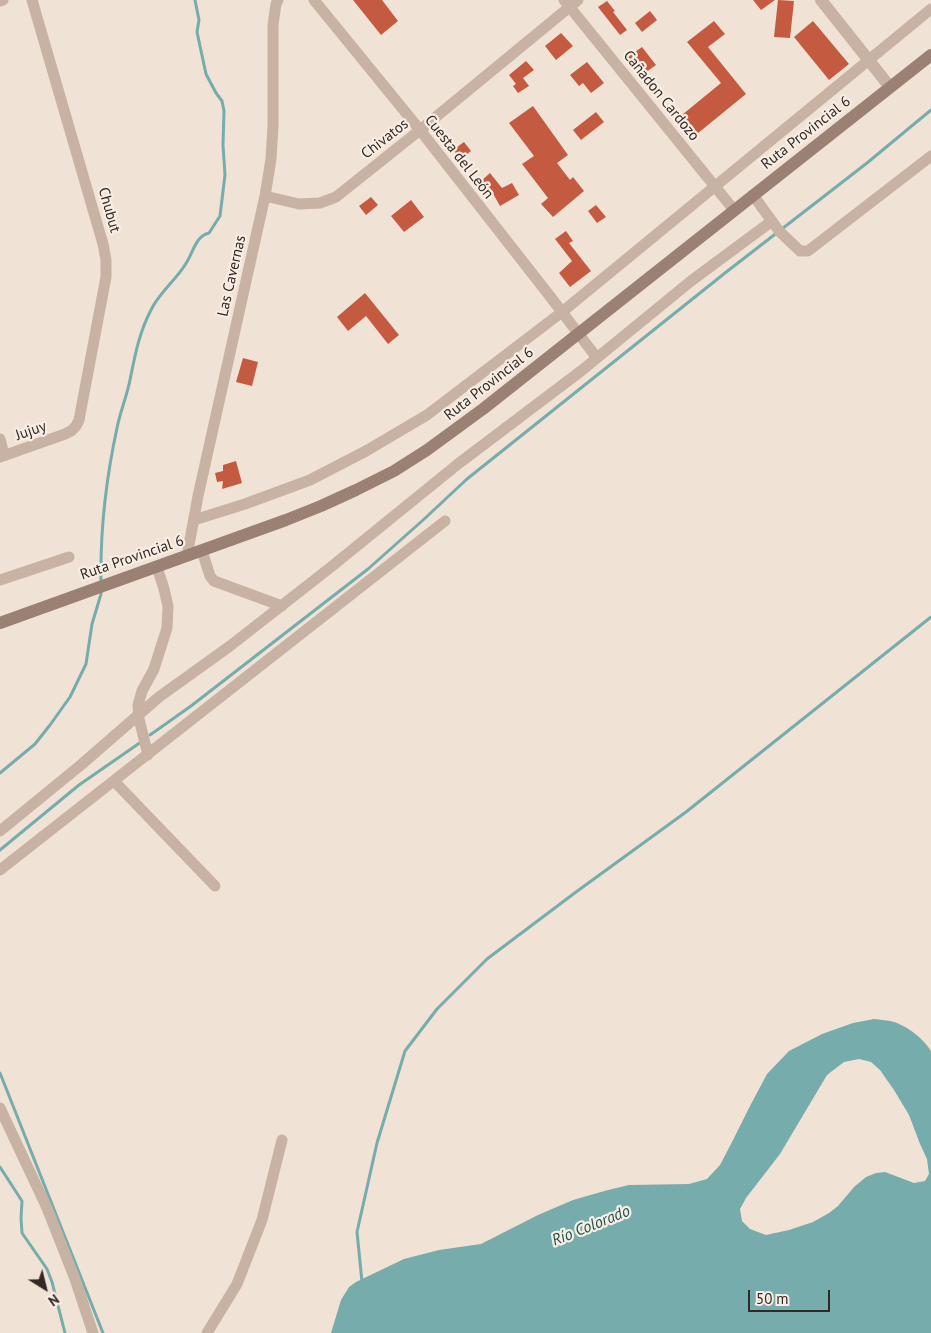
<!DOCTYPE html>
<html>
<head>
<meta charset="utf-8">
<style>
	body { margin:0 }
	#map { position:relative; width:931px; height:1333px; overflow:hidden; background:#f0e3d6; font-family:"PT Sans",sans-serif }
	canvas { display:block }
	.north { position:absolute; left:20px; top:1263px; width:50px; height:50px; -webkit-text-stroke:4px #f8ede2; paint-order:stroke; rotate:144deg; font-size:14px; font-weight:700; line-height:20px; text-align:center; color:#322825 }
	.north::after { content:''; display:block; margin:auto; width:18px; height:22px; background:#322825; clip-path:polygon(50% 0,100% 100%,50% 72%,0 100%) }
	.scale { position:absolute; left:748px; top:1290px; width:82px; height:22px; box-sizing:border-box; border:2px solid #322825; border-top:0; padding-left:6px; font-size:15px; line-height:18px; white-space:nowrap; color:#322825; -webkit-text-stroke:4px #f8ede2; paint-order:stroke }
</style>
</head>
<body>
<div id="map">
<canvas width="931" height="1333"></canvas>
<div class="north">N</div>
<div class="scale">50 m</div>
</div>
<script>
const ctx = document.querySelector('canvas').getContext('2d');
ctx.lineJoin = 'round';
function fill(path, color) { ctx.fillStyle = color; ctx.fill(path, 'evenodd'); }
function trace(path, color, width, dash) { ctx.strokeStyle = color; ctx.lineWidth = width; ctx.lineCap = dash ? 'butt' : 'round'; ctx.setLineDash(dash || []); ctx.stroke(path); }
function label(font, color, halo, rows, align = 'center') {
  ctx.font = font + ' "PT Sans",sans-serif'; ctx.lineWidth = 4.5; ctx.setLineDash([]); ctx.textBaseline = 'middle'; ctx.strokeStyle = halo; ctx.fillStyle = color; for (const [text, x, y, turn = 0] of rows) {
    ctx.save(); ctx.translate(x, y); ctx.rotate((+turn || 0) * Math.PI / 180); ctx.textAlign = isNaN(turn) ? turn : align; if (halo) ctx.strokeText(text, 0, 0); ctx.fillText(text, 0, 0); ctx.restore();
  }
}
fill(new Path2D(`
	M874,1019C880,1020 888,1020 894,1022C907,1026 924,1039 931,1051V1333H331L341,1300L349,1287L356,1282L404,1259L439,1250L481,1244L538,1215L573,1200L608,1190L629,1185L689,1184L707,1179L720,1165L732,1142L750,1106L767,1074L789,1051L822,1034L853,1023ZM859,1059L871,1062L880,1070L894,1090L909,1115L920,1144L927,1159L929,1174L925,1181L914,1183L885,1172L876,1173L866,1177L854,1187L838,1206L829,1213L813,1222L789,1230L766,1235L750,1229L742,1221L740,1209L746,1198L780,1154L827,1075L844,1062Z`), '#76acac');
trace(new Path2D(`
	M101,583C100,531 106,479 117,428C120,412 127,396 130,380C135,355 139,333 151,310C159,293 175,281 185,265C193,254 195,236 209,233L220,216L225,175L223,145L224,111L222,101L216,93L206,74L197,32L199,20L195,0
	M150,735L191,706L368,569L422,521L467,479L725,273L867,163L931,110
	M0,773L35,744L50,725L70,697L86,664L92,624L101,594V590
	M0,850L79,785L141,742
	M0,1073L103,1333
	M0,1167L22,1201L21,1218L22,1233L47,1269L52,1282L65,1333
	M362,1282L357,1232L377,1143L405,1051L437,1009L487,959L576,892L686,812L931,617`), '#76acac', 3);
fill(new Path2D(`
	M353,0H382L398,21L381,35Z
	M753,0H775L761,10Z
	M778,0L794,1L790,38L774,37Z
	M607,1L615,11L613,12L627,30L620,35L598,7Z
	M650,11L657,20L642,32L635,23Z
	M714,21L725,34L708,47L746,94L692,138L677,119L721,83L687,42Z
	M813,21L849,64L829,80L794,37Z
	M561,33L573,46L556,60L545,46Z
	M642,47L656,65L642,75L628,57Z
	M526,61L534,70L523,78L529,86L518,93L513,86L516,84L509,75Z
	M587,62L604,83L591,93L583,83L579,86L570,75Z
	M533,106L568,155L557,163L570,180L573,177L584,191L553,217L541,204L548,198L522,164L534,156L509,123Z
	M596,112L604,122L581,140L573,130Z
	M464,142L471,151L461,159L453,150Z
	M490,173L502,188L512,183L519,195L500,206L491,190L489,191L481,181Z
	M371,197L378,205L366,215L359,206Z
	M411,200L424,217L404,232L391,216Z
	M596,205L606,217L597,223L588,211Z
	M566,231L573,241L569,243L591,271L570,287L559,273L572,261L555,239Z
	M365,293L399,335L388,344L366,316L348,331L337,317Z
	M243,358L258,362L252,386L236,382Z
	M236,461L242,483L222,489L223,481L217,482L215,473L223,471V465Z`), '#c45a40');
trace(new Path2D(`
	M314,0L420,130L549,295L597,358
	M564,0L734,210
	M0,1L3,0
	M753,195L779,231L800,251H808L931,156
	M265,196L299,204L320,203L336,197L420,130L578,0
	M0,439L4,455
	M0,457L65,434L71,431L76,426L79,420L106,277V260L103,244L32,0
	M194,520L245,504L310,480L366,451L427,415L562,312L931,9
	M202,551L210,576L214,581L282,606
	M187,556L198,496L265,196L271,159L273,126V25L276,4L278,0
	M0,580L69,557
	M148,755L139,719L138,705L142,691L154,669L167,628L168,606L164,589L157,567
	M114,781L215,886
	M0,831L82,764L159,697L230,646L331,567L458,464L581,371L691,281L772,221
	M0,870L445,521
	M0,1108L47,1208L75,1279L93,1333
	M207,1333L237,1284L262,1220L282,1140`), '#c7b2a3', 11);
trace(new Path2D(`
	M821,0L890,87`), '#c7b2a3', 12);
trace(new Path2D(`
	M0,623L286,520L321,506L356,490L394,471L427,450L483,409L931,55`), '#9a8174', 12);
label('15px', '#322825', '#f8ede2', [
	["Cañadon Cardozo",661,96,51],
	["Ruta Provincial 6",806,133,-38],
	["Chivatos",385,139,-38],
	["Cuesta del León",459,157,52],
	["Chubut",109,210,74],
	["Las Cavernas",232,276,-77],
	["Ruta Provincial 6",489,384,-38],
	["Jujuy",31,431,-19],
	["Ruta Provincial 6",132,558,-19]
]);
label('italic 16px', '#1c5152', '#f8ede2', [
	["Río Colorado",591,1226,-22]
]);
</script>
</body>
</html>
